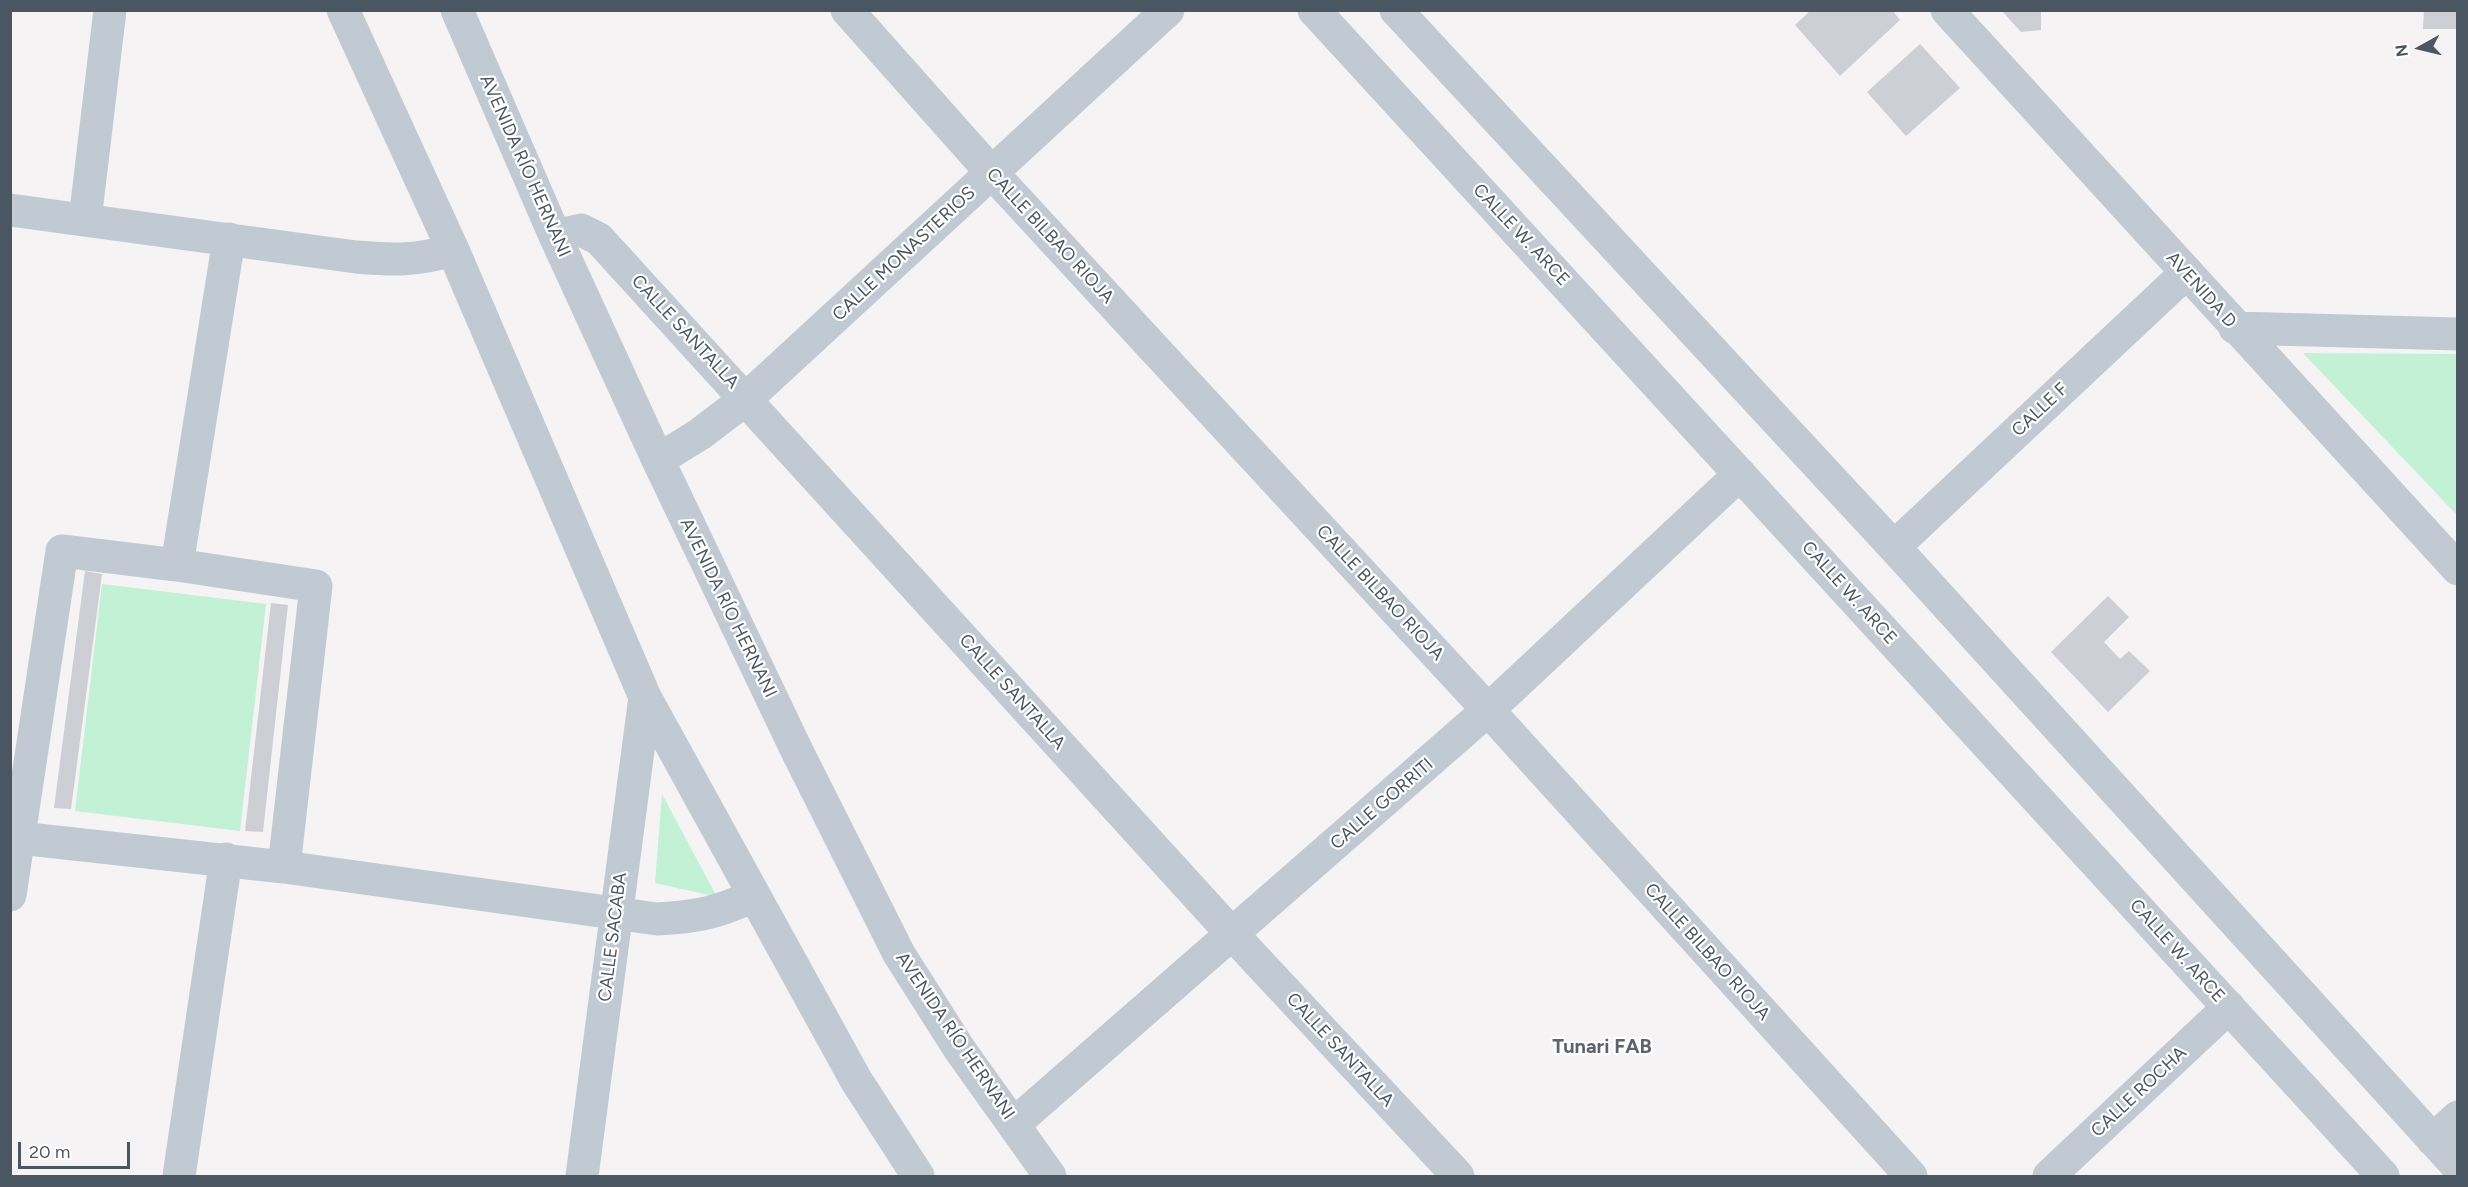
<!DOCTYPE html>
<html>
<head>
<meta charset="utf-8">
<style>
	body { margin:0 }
	#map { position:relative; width:2468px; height:1187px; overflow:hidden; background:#f5f3f3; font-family:Figtree,sans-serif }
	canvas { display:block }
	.frame { position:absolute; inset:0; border:12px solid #4a5661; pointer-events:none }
	.north { position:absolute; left:2390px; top:18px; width:60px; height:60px; -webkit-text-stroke:4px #fff; paint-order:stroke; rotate:262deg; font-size:16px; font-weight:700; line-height:24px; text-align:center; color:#4a5661 }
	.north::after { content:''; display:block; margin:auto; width:21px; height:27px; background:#4a5661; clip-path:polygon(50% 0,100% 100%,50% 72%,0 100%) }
	.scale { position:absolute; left:18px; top:1142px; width:112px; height:27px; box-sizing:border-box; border:3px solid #4a5661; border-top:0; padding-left:8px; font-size:18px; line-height:21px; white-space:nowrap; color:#4a5661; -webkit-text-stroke:4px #fff; paint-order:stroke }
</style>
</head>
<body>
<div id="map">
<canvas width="2468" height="1187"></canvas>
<div class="frame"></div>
<div class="north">N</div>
<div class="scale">20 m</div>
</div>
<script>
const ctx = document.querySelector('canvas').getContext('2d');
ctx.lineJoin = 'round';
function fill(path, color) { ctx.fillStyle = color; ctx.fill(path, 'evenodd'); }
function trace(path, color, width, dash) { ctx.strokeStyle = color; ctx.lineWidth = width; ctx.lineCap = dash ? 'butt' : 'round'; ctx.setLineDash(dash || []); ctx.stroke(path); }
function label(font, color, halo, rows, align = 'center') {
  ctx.font = font + ' Figtree,sans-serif'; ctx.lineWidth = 4.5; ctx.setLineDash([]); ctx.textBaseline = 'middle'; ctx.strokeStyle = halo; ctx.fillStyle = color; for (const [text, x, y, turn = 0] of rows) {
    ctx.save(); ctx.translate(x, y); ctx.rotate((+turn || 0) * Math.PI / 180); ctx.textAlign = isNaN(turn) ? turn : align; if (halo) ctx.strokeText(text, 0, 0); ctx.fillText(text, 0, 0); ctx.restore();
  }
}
fill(new Path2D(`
	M2303,353L2457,354V515Z
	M102,584L266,604L240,831L75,811Z
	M662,794L717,897L655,883Z`), '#c3f1d5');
fill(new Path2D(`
	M1811,10H1892L1900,20L1840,76L1795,25Z
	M2001,10H2041V30L2021,32Z
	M2424,10H2458V29H2423Z
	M1920,44L1960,88L1906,136L1867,92Z
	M85,571L102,574L71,809L54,808Z
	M2108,596L2129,617L2104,642L2120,659L2129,651L2150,671L2108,712L2051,652Z
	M271,603L288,605L263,832L245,831Z`), '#cdcfd5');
trace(new Path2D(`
	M343,10L453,250L645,697L856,1080L918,1176
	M457,10L555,236L658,460L797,751L899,954L960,1050L1050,1176
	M847,10L992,173L1488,710L1911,1176
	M1314,10L2383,1176
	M1396,10L1894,547L2458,1167
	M1947,10L2458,569
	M10,210L356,257C394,260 416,261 453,250
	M85,220L110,10
	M555,236L581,230L599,239L1233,935L1458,1176
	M2235,328L2458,334
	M658,460L700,434L746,399L1168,10
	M1894,547L2186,273
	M177,565L229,239
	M10,837L284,867L657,919C696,917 717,913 753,896
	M10,895L62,551L177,565L316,586L284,867
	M1014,1124L1488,710L1740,474
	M2433,1140L2458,1117
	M179,1176L226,859
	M582,1176L645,697
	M2049,1176L2229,1007`), '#c1cad2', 33);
label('18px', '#4a5661', '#fff', [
	["AVENIDA RÍO HERNANI",525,166,66],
	["CALLE W. ARCE",1521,235,47],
	["CALLE BILBAO RIOJA",1050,236,47],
	["CALLE MONASTERIOS",904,254,-43],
	["AVENIDA D",2201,290,48],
	["CALLE SANTALLA",685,332,47],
	["CALLE F",2040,410,-43],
	["CALLE BILBAO RIOJA",1380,593,47],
	["CALLE W. ARCE",1849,593,48],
	["AVENIDA RÍO HERNANI",728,608,64],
	["CALLE SANTALLA",1012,692,48],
	["CALLE GORRITI",1382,804,-41],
	["CALLE SACABA",613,937,-83],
	["CALLE W. ARCE",2177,951,48],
	["CALLE BILBAO RIOJA",1707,952,48],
	["AVENIDA RÍO HERNANI",955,1036,56],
	["CALLE SANTALLA",1340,1050,47],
	["CALLE ROCHA",2139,1092,-43]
]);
label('bold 20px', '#5f6368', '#fff', [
	["Tunari FAB",1602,1047]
]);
</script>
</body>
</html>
